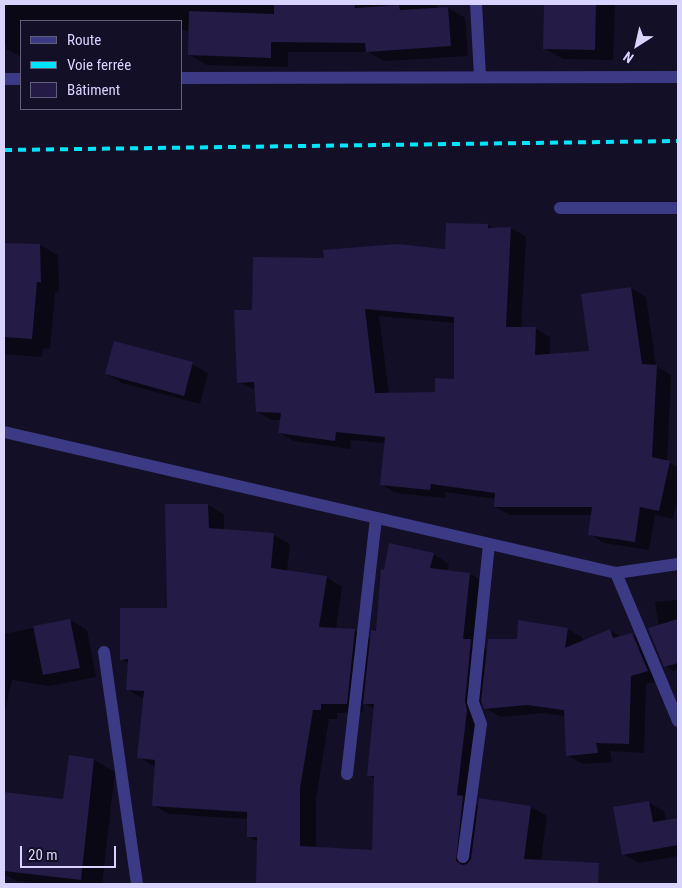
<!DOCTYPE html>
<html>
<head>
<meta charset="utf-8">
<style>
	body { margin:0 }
	#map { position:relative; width:682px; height:888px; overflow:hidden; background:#130f26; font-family:"Roboto Condensed",sans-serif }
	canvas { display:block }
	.frame { position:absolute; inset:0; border:5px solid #d9d4ff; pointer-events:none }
	.legend { position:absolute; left:20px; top:20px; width:162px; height:90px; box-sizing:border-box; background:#130f26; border:1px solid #625e7d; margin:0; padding:6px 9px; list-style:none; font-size:15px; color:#d9d4ff }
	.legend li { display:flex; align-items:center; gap:10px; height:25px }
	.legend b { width:25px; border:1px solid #625e7d }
	.north { position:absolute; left:612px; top:20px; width:50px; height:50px; -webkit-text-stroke:4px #130f26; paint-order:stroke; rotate:215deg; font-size:14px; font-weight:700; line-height:20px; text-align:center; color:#d9d4ff }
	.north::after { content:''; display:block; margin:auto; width:18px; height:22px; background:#d9d4ff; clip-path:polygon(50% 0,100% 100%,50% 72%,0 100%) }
	.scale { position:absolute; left:20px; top:846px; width:96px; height:22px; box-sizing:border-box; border:2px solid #d9d4ff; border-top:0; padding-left:6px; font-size:15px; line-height:18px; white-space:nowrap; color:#d9d4ff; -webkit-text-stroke:4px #130f26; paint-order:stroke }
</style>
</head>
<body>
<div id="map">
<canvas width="682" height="888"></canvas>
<div class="frame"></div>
<ul class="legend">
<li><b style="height:6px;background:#3d3a85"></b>Route</li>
<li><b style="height:6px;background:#00e5ff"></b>Voie ferrée</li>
<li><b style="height:14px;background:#241b47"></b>Bâtiment</li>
</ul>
<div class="north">N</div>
<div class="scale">20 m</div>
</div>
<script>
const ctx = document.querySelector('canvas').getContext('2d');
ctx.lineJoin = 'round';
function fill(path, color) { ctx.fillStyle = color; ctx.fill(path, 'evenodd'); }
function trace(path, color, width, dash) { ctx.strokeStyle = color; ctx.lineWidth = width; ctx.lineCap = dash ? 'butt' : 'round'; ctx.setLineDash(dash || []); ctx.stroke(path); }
fill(new Path2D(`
	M4,4H437V9L448,8L465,18L468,56L384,61L368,52H288V67L207,65L190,55V31L181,30V21H21V57L6,49V44H4Z
	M545,4H657L615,5L613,60L563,59L544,48Z
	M447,224L488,225L495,229L511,228L526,237L521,328L536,329L550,337V355L591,352L631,288L646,297L656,366L671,375L667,462L678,467V497L673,519L655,515L649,550L604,543L590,534L592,515H510L495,507L496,499L445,492V498L396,493L381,484L385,443L351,440L350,449L294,441L280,433L281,420H272L257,412L256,390L238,382L254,311L325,259L446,250ZM379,316L455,323V380L436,394H389Z
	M4,245H40L58,255L59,291L55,292L50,349L43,348L42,357L4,354Z
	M192,364L208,373L200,404L122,383L106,374Z
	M166,505H208L224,514V530L273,535L290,544L287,571L326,577L342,587L336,629L355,631L372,640L433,554L449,564L447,572L470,574L486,583L479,645L488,650L518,641L520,622L568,629L583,638V642L610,630L621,637L632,634L647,643L663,680L646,684L644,753L610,751L612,762L583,764L567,755L565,716L544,713L501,717L485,708L482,699L473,803L479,807L480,799L531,807L547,816L541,861L574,872V884H258V842L248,836V819L169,814L153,805L155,767L139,757L144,699L128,690L129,664L121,659L168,609ZM364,703L375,709L369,775L375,779L373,851L316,848V798L329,719H337V713L363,712Z
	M677,600L678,669L673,671L665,666L655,602Z
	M70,620L87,630L96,677L49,686L12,680L4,714V634Z
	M94,760L115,772L102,884H41L16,881L4,874V794L64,801Z
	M648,802L664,811L666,821L678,819V856L639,863L623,854Z`), '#0007');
fill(new Path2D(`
	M274,4H354L355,8L399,5L400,10L448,7L451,46L366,52L365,43L271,42V58L188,55L189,11L274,14Z
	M544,4H596L595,50L543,49Z
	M446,223L488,224V228L511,227L506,327H536L535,355L589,351L581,294L631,287L642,364L657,365L652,457L670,461L659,511L640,507L635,542L588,535L592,507H494L495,493L431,484L430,490L380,485L385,437L336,432L335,441L278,433L281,413L256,412L254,382L237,383L234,310H252L253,257L324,258L323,250L397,244L445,249ZM365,309L454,317V379L435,378V392L375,393Z
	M4,243L40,244L41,282H37L32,339L4,337Z
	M114,341L193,362L184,396L105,374Z
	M165,504H208L209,528L274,533L271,568L327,576L319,627L355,629L347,704H321V710H313L300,788V846L372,850L374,776H367L374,704H363L371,630L376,631L381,569L384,570L389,543L434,553L430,568L470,573L463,639H471L465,701L467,710L457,795L463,796L456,861L462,865L467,864L471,859L479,798L531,806L524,859L599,863L598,884H256L257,837H247V812L152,806L155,760L137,758L144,691L126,690L128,659L120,660V608H167Z
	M70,619L80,668L43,675L33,626Z
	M678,619V663L664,667L648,628Z
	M518,620L568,628L565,648L610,629L613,638L632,633L648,671L631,676L629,744L596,743L598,753L566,756L564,710L527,705L484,709L481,701L488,639H517Z
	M69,755L94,759L81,880L4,871V792L63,799Z
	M649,801L653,822L678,818V845L622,855L613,807Z`), '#241b47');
trace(new Path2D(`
	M560,208H678
	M347,774L376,518
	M463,857L481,724L473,702L489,544`), '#3d3a85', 12);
trace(new Path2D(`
	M476,4L480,76
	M181,78L678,77
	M4,79H21
	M4,432L616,573L678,564
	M616,573L678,721
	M104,652L137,884`), '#3d3a85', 12);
trace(new Path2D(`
	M4,150L678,141`), '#00e5ff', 4, [8, 6]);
</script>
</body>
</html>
